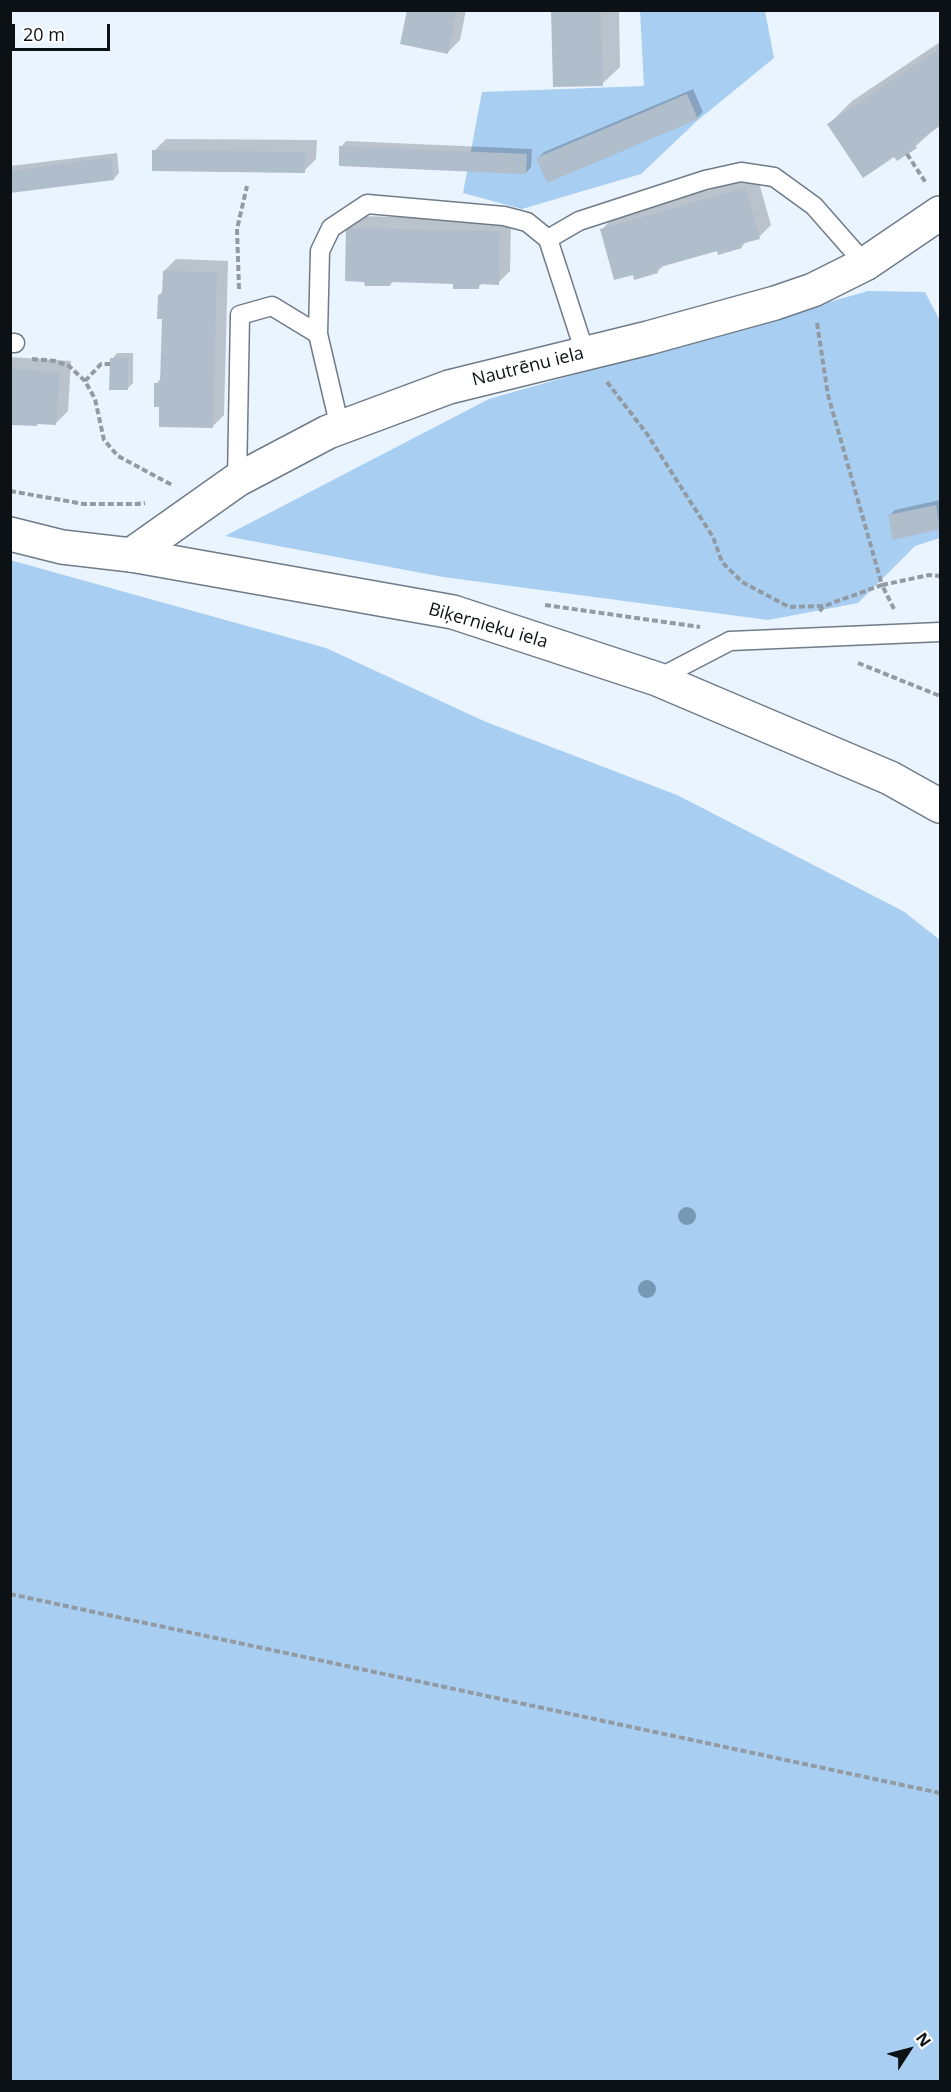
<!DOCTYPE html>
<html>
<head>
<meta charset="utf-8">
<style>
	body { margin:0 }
	#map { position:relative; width:951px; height:2092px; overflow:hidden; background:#e9f4ff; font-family:"Open Sans",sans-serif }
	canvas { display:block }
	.frame { position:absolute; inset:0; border:12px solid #0c1115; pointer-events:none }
	.north { position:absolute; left:879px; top:2020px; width:60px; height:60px; -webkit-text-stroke:4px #fff; paint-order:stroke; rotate:54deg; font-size:16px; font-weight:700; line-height:24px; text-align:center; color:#0c1115 }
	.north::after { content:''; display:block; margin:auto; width:21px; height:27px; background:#0c1115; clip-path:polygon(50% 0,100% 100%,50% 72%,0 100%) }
	.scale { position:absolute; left:12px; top:24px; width:98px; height:27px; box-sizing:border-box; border:3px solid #0c1115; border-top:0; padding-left:8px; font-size:18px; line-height:21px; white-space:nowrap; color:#0c1115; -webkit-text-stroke:4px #fff; paint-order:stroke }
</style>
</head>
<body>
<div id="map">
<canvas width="951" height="2092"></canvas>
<div class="frame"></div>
<div class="north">N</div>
<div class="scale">20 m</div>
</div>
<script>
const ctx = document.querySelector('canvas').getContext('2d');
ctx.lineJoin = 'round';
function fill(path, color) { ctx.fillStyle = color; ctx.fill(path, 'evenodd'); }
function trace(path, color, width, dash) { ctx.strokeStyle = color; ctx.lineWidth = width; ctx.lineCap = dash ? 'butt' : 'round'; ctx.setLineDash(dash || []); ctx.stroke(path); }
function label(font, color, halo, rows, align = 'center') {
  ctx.font = font + ' "Open Sans",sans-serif'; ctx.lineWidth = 4.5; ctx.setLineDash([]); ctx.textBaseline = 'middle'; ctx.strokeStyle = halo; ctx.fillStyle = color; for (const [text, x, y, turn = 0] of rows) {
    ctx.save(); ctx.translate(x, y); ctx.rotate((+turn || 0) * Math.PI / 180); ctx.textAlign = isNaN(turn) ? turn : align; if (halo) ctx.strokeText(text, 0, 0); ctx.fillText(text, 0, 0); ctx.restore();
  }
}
fill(new Path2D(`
	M640,11H765L774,58L698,120L641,174L522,209L463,193L482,92L644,86Z
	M868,291L925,292L940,321V538L915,546L858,603L768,620L443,577L225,536L489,399Z
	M10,560L326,648L486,722L677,795L903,911L940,940V2081H11Z`), '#a8cef2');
fill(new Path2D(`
	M408,10H466L460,40L448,52Z
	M553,10H619L620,67L602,84Z
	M940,42V124L916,146L897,159L895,155L829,124L852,101Z
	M693,89L703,112L697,118L538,158L544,152Z
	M166,139L317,140L316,159L304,171L154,151Z
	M346,141L532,149L531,167L526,173L341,147Z
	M117,153L119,173L114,179L10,192V166Z
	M757,176L771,225L759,237L747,241L741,247L718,249L665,264L657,272L634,273L602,229L614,217Z
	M360,216L511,220L510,271L498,283H483L478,287L455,282L394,281L390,285L348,228Z
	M176,259L228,261L224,415L212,427L161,406L156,384L161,378L163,318L159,295L164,290V271Z
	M117,353H133V383L127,389L112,359Z
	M10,357L71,361L68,411L56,423L39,422L37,425L10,420Z
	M940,500V528L894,538L889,516L895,510Z`), '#0003');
fill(new Path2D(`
	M407,10H457L448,54L400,44Z
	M551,10H601L603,86L553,87Z
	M940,48V126L914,144L917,148L897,161L894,157L863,178L827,124Z
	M687,94L698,119L547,183L536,158Z
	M339,146L527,154L526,174L339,166Z
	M152,150L305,152V173L152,171Z
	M111,157L114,180L10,193V171Z
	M746,187L760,239L741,244L742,248L718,255L717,251L657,268L658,273L634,280L633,275L614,280L600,229Z
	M346,228L500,231L499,285L479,284V289H453V284L391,282L390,286H365L364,282L345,281Z
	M163,271L217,272L213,428L159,427V407H154V383H160L162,319H157L158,295L162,294Z
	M110,358H128V390H109Z
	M10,369L60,372L56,425L37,424V426L12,425Z
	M936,505L940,529L893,540L888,515Z`), '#b0bdca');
const lane = new Path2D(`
	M548,239L579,221L705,180L741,172L774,177L814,206L865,264
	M318,334L320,251L331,228L367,204L504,216L527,222L548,239L585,353
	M10,343H15
	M237,480L240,315L272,306L318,334L340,428
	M657,679L730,641L940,632`);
const street = new Path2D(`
	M131,555L237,480L328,432L449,387L648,338L775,303L813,290L865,264L940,213`);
const primary = new Path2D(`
	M10,534L62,547L131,555L453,612L657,679L890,778L940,806`);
trace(lane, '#6f7b87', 21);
trace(street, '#6f7b87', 36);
trace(primary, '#6f7b87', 36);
trace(new Path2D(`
	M907,154L926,183
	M239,289L237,229L247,186
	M817,323L828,395L882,585L824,606L819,612
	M32,359L55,361L69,366L85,381L95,399L104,440L118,456L172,485
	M85,381L101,364H110
	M607,382L647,434L713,537L722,562L742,582L789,607L824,606
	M10,491L84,504H137L145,503
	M545,605L700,627
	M894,609L882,585L929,575L940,576
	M858,663L940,696
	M10,1594L940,1793`), '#929ba3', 4, [6, 3]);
trace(lane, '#fff', 18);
trace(street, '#fff', 33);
trace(primary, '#fff', 33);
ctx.fillStyle = '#7899b5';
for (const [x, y] of [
	[687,1216],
	[647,1289]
]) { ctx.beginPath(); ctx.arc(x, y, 9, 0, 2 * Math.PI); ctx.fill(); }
label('18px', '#0c1115', '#fff', [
	["Nautrēnu iela",528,367,-14],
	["Biķernieku iela",488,626,16]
]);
</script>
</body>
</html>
